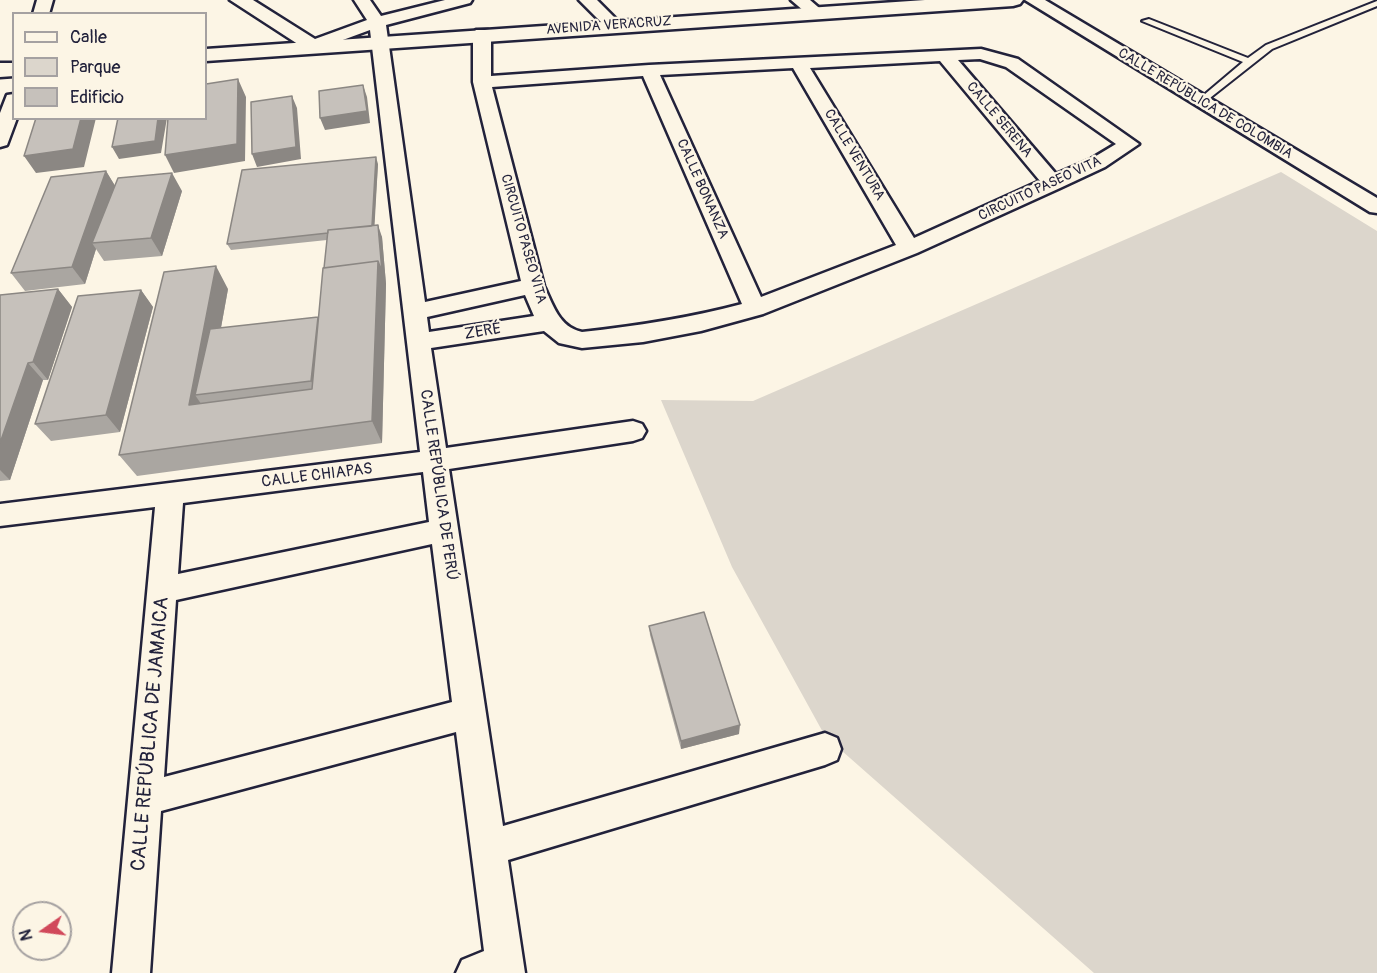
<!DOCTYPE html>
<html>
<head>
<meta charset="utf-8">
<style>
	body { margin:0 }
	#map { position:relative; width:1377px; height:973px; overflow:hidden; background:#fcf5e5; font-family:Pangolin,sans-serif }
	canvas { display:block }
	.legend { position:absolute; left:12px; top:12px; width:195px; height:108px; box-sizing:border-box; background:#fcf5e5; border:2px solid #a5a1a1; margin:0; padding:8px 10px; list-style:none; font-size:18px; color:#22223b }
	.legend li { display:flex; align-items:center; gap:12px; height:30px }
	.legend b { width:30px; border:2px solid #a5a1a1 }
	.north { position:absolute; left:12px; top:901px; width:60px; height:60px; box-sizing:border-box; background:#fcf5e5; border:2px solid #a5a1a1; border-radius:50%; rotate:256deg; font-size:16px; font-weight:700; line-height:24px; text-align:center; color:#22223b }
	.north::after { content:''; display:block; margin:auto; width:21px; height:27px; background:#d1495b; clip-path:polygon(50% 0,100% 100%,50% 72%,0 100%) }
</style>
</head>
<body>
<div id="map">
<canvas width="1377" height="973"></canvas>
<ul class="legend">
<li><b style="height:8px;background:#fcf5e5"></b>Calle</li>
<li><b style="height:16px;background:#dcd6cc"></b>Parque</li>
<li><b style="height:16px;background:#c6c1bb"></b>Edificio</li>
</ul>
<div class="north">N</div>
</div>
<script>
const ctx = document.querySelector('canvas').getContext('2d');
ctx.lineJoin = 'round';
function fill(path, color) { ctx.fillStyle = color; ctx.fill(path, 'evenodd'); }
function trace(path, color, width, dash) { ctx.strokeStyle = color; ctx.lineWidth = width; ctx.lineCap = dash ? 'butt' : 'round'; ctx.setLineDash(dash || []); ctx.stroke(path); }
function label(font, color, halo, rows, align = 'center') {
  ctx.font = font + ' Pangolin,sans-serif'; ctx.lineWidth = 4.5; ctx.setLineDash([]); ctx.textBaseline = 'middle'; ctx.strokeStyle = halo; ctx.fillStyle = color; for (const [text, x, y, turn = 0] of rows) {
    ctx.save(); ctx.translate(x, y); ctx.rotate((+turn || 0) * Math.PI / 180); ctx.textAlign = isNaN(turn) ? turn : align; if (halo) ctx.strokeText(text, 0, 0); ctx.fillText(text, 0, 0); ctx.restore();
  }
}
fill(new Path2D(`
	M1281,172L1377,231V973H1094L825,736L732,567L661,400L753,401Z`), '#dcd6cc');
const lane = new Path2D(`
	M1377,1V6L1272,49L1201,105L1198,104V100L1243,62L1142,21L1149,19L1248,58L1266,45Z`);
const street = new Path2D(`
	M37,0H53L49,14H33Z
	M230,0H253L315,39L367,20L354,0H370L381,16L445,0H472L470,3L386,25L425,302L521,281L473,82V34L476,30H488L491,34V76L649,65L981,49L1018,59L1139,144L1105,167L1060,188L917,253L763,314L701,331L643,342L582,348L559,343L544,331L431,348L446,448L633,421L642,424L646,431L642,438L633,441L449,469L503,826L825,733L837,738L841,749L837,760L825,765L508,860L525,973H456L462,960L484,951L456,732L161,811L150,973H112L155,507L0,526V504L420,452L370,30L313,51L307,50ZM980,59L1006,67L1116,144L1091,159L1056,174L958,60ZM940,61L1040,181L914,238L810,68ZM793,68L896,245L761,297L660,75ZM643,76L742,304C689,318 637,326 582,332C559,327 553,305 544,286L492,87ZM525,295L534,316L429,332L427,317ZM423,472L429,522L178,574L183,503ZM432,544L452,702L164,777L176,600Z
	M579,0H597L623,26L621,30H609Z
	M791,0H810L825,13L817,18L811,17Z
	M1025,0H1045L1377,198V213L1370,212Z
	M14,94V118H17L7,145L0,147V113L7,95Z`);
const secondary = new Path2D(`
	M925,0H1023L1020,4L1013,6L206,61V49Z
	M0,63H14V76L0,77Z`);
trace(lane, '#22223b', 4);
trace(street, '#22223b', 5);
trace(secondary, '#22223b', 5);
fill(lane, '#fcf5e5');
fill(street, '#fcf5e5');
fill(secondary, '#fcf5e5');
fill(new Path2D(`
	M378,164L374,225L382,237L386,284L382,443L137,476L119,455L228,289L221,328L318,317L319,319L327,240L231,250L227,244Z
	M106,171L115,186L182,191L162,256L104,261L96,249L85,284L25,291L11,273Z
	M58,289L72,307L48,380H43L10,480L0,481V295Z
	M141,290L153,307L120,432L51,441L35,424Z
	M649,626L739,734L681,749L650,635Z`), '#aaa6a1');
fill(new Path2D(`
	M238,79L246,97L245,161L174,173L165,155Z
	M363,85L367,97L370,123L325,130L320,118Z
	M292,96L297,108L301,159L257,167L252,154Z
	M81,118H96L84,167L36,173L24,156Z
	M158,118H167L161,153L119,159L112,147Z
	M376,157L378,164L374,235L372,228Z
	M106,171L117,189L92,243L96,249L85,284L72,267Z
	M172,173L182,191L162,256L151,238Z
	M378,225L382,237L386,284L382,443L372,421L378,261Z
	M216,266L228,289L209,393L195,395L206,411L189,405Z
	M58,289L72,307L48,380L33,362Z
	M141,290L153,307L120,432L106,415Z
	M318,317L326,335L320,398L311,381Z
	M28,363L43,380L10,480L0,470V443Z
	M740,725L739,734L681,749V741Z`), '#8b8783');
const building = new Path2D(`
	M238,79L237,144L165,155L168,118H206V84Z
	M363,85L367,111L320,118L319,91Z
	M292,96L296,147L252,154L251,102Z
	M36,118H81L73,149L24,156Z
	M118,118H158L155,141L112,147Z
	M376,157L372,226L328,230V233L227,244L242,170Z
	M106,171L72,267L11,273L51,177Z
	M172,173L151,238L92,243L118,178Z
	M378,225L382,272L378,261L324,268L328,230Z
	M378,261L372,421L119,455L164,272L216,266L189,405L312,389L323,268Z
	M58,289L33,362L28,363L0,443V295Z
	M141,290L106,415L35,424L78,296Z
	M318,317L311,381L195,395L210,329Z
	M704,612L740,725L681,741L649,626Z`);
fill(building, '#c6c1bb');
trace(building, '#8b8783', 1.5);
label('14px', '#22223b', '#fcf5e5', [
	["AVENIDA VERACRUZ",609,26,-4],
	["CALLE REPÚBLICA DE COLOMBIA",1205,104,31],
	["CALLE SERENA",999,120,50],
	["CALLE VENTURA",854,155,59],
	["CALLE BONANZA",702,189,66],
	["CIRCUITO PASEO VITA",1040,189,-25],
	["CIRCUITO PASEO VITA",523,239,74]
]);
label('16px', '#22223b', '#fcf5e5', [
	["ZERÉ",483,332,-9],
	["CALLE CHIAPAS",317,476,-7],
	["CALLE REPÚBLICA DE PERÚ",438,485,82]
]);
label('20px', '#22223b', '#fcf5e5', [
	["CALLE REPÚBLICA DE JAMAICA",151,734,-85]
]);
</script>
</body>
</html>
